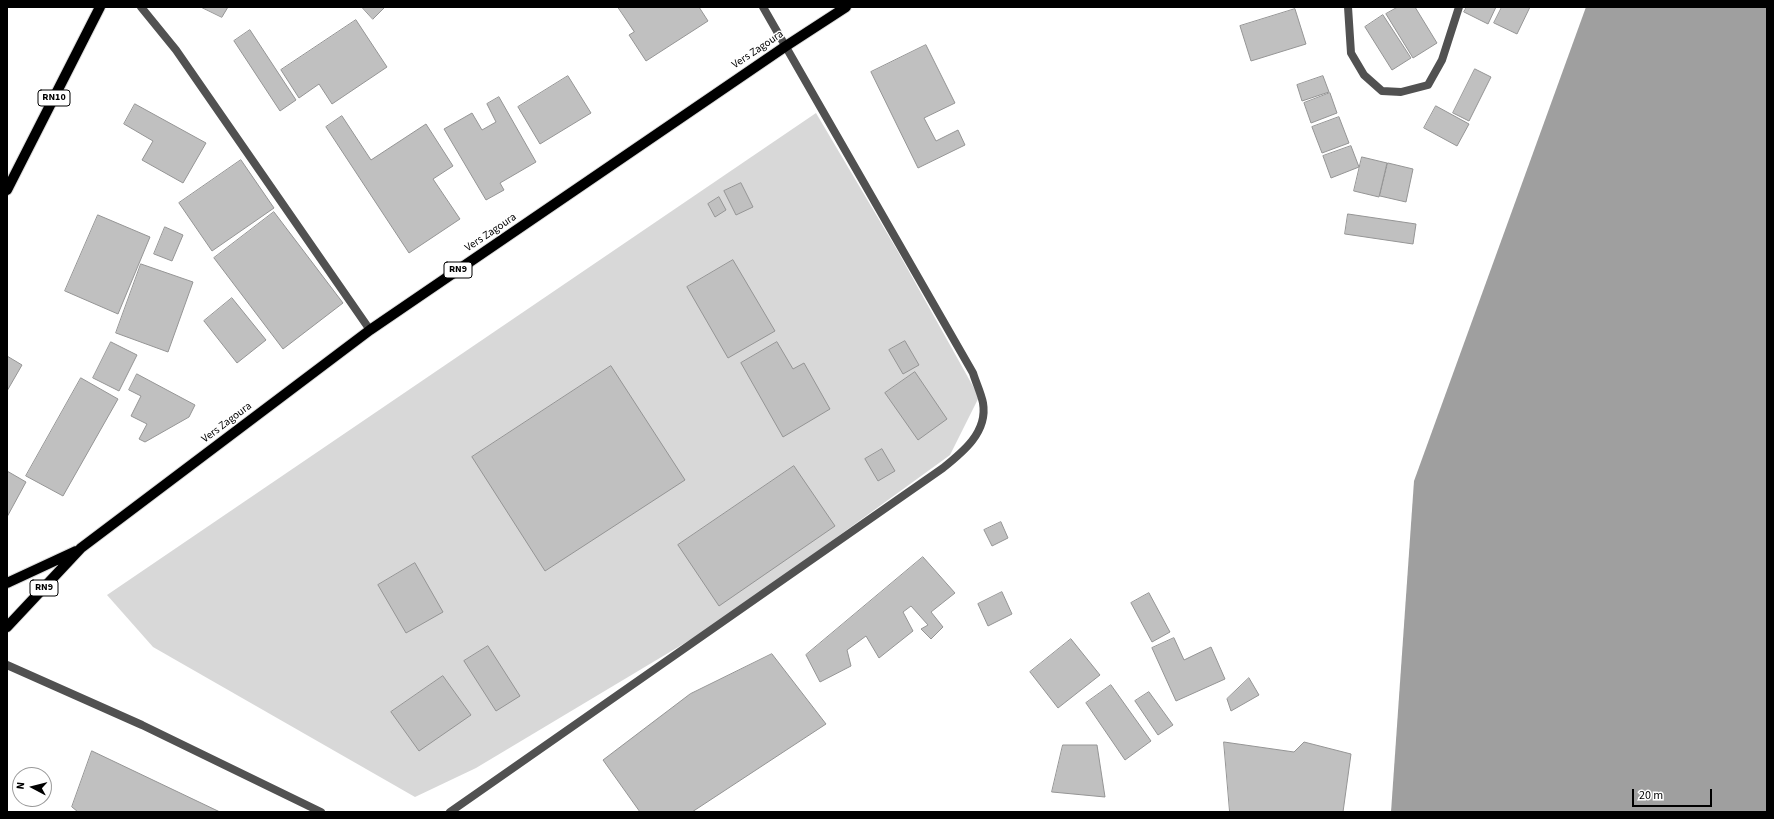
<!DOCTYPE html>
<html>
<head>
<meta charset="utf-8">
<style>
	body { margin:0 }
	#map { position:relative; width:1774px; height:819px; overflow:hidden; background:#fff; font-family:"Source Sans 3",sans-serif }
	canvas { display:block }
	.frame { position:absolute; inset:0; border:8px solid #000; pointer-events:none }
	.north { position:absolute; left:12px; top:767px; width:40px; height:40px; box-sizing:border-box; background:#fff; border:1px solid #999; border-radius:50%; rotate:277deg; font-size:11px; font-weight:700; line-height:16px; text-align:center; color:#000 }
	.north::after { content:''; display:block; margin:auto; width:14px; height:18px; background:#000; clip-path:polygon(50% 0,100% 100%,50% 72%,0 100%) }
	.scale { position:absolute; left:1632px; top:789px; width:80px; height:18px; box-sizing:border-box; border:2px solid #000; border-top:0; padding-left:5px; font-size:12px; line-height:14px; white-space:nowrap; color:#000; -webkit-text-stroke:3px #fff; paint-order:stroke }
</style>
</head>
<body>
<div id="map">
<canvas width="1774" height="819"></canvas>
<div class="frame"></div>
<div class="north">N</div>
<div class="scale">20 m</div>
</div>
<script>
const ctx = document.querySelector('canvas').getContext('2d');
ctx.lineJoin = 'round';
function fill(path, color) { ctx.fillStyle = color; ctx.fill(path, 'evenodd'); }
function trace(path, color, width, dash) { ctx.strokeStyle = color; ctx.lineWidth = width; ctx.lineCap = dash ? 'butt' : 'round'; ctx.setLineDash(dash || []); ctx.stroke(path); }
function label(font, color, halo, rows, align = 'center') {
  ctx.font = font + ' "Source Sans 3",sans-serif'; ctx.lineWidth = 3; ctx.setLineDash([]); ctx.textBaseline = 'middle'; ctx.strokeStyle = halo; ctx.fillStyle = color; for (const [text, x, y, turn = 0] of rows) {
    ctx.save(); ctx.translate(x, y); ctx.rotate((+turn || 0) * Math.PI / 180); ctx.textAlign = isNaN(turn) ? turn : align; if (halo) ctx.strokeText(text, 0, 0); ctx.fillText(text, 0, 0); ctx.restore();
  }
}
fill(new Path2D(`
	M816,113L897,250L979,397L950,455L720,622L476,768L415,797L153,647L107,595Z`), '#d8d8d8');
fill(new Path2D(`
	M1586,7H1767V812H1391L1414,481Z`), '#9f9f9f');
const building = new Path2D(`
	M201,7H228L222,17Z
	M362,7H385L373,19Z
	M618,7H699L708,21L646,61L629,35L634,32Z
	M1398,7H1415L1437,43L1413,58L1386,14Z
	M1467,7H1496L1488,24L1464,12Z
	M1502,7H1530L1517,34L1494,23Z
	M1295,9L1306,44L1251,61L1240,26Z
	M1383,15L1411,58L1392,70L1365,27Z
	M356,20L387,67L332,104L319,84L299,98L281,70Z
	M250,30L296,100L280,111L234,41Z
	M926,45L955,103L924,118L936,141L958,130L965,145L918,168L871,72Z
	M1475,69L1491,77L1469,121L1453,113Z
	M568,76L591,113L540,144L518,107Z
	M1323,76L1329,92L1302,101L1297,85Z
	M1330,93L1337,113L1311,123L1304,103Z
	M499,97L536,162L500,183L504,190L486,200L444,129L472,113L482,130L496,122L487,104Z
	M135,104L206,143L183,183L142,160L153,141L124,124Z
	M1436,106L1469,124L1457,146L1424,128Z
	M342,116L371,160L426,124L453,166L433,179L460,219L409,253L326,127Z
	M1339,117L1349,143L1322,153L1312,127Z
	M1351,146L1359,167L1331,178L1323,156Z
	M1362,157L1387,163L1379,197L1354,191Z
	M241,160L274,208L212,251L179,203Z
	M1388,163L1413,169L1406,202L1380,196Z
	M741,183L753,207L736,215L724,191Z
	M719,197L726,210L715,217L708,204Z
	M274,212L343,303L283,349L214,258Z
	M1348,214L1416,224L1413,244L1345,234Z
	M98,215L150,237L118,314L65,291Z
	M165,227L183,235L172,261L154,254Z
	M733,260L775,331L728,358L687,287Z
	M141,264L193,282L168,352L116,333Z
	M232,298L266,340L237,363L204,321Z
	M905,341L919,365L903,374L889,350Z
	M111,342L137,355L119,391L93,378Z
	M777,342L793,369L804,363L830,409L783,437L741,363Z
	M7,356L22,365L7,391Z
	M611,366L685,480L545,571L472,457Z
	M915,372L947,419L918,440L885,393Z
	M137,374L195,405L189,417L145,442L139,439L147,424L131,416L141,396L129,390Z
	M81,378L118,399L63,496L26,476Z
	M882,449L895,471L878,481L865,459Z
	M794,466L835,526L719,606L678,545Z
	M7,471L26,482L7,517Z
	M1001,522L1008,538L992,546L984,530Z
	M923,557L955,593L931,612L943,627L931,639L921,629L928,625L911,606L903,612L913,631L879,658L866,636L847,650L851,666L820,682L806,655Z
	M415,563L443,612L406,633L378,585Z
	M1002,592L1012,614L988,626L978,604Z
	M1149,593L1170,632L1152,642L1131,603Z
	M1174,638L1184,660L1211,647L1225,679L1176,701L1152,648Z
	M1071,639L1100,675L1058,708L1030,672Z
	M488,646L520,696L496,711L464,661Z
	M772,654L826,724L692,812H640L603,760L690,694Z
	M443,676L471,715L419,751L391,712Z
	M1249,678L1259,695L1231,711L1227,699Z
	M1111,685L1151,741L1125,760L1086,703Z
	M1149,692L1173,725L1158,735L1135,701Z
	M1224,742L1294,752L1304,742L1351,754L1343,812H1230Z
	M1063,745H1097L1105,797L1052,792Z
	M92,751L220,812H78L72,807Z`);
fill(building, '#c0c0c0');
trace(building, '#959595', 1);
const primary = new Path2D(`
	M7,190L100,7
	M7,583L76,551
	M7,627L81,548L370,330L786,46L846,7`);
trace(primary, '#dbdbdb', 12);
trace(new Path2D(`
	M141,7L176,50L370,330
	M1348,7L1351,53L1364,75L1382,91L1401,92L1428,85L1442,60L1459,7
	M7,665L142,725L321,812
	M450,812L943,468C963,452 988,432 983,403C981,393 976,383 973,373L763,7`), '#515151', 8);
trace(primary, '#000', 10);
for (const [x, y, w] of [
	[54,98,32],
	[458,270,28],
	[44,588,28]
]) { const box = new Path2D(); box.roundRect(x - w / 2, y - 8, w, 16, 3); ctx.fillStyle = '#fff'; ctx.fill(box); trace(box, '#000', 1); }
label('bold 10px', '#000', null, [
	["RN10",54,98],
	["RN9",458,270],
	["RN9",44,588]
]);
label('11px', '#000', '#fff', [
	["Vers Zagoura",758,50,-34],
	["Vers Zagoura",491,233,-34],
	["Vers Zagoura",227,423,-37]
]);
</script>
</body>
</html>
